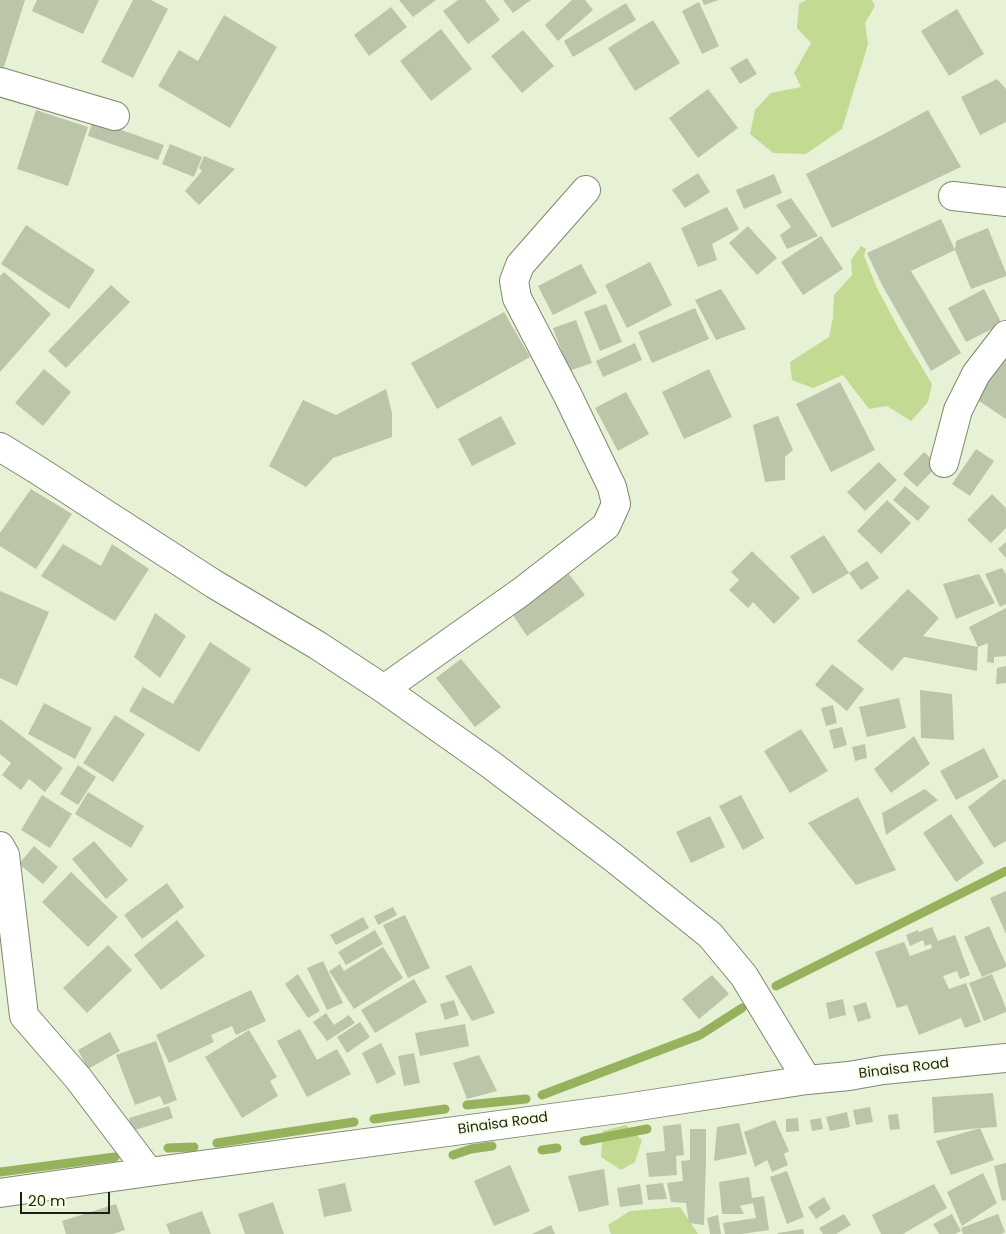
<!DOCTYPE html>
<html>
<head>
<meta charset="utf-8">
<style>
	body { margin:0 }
	#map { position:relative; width:1006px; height:1234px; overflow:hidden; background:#e7f1d5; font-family:Poppins,sans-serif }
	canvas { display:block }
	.scale { position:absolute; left:20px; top:1192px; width:90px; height:22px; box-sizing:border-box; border:2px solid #1c1f15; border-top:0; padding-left:6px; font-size:15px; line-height:18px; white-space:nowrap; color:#1c1f15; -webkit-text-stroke:4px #f4fee2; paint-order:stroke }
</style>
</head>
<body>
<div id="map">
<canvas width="1006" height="1234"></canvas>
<div class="scale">20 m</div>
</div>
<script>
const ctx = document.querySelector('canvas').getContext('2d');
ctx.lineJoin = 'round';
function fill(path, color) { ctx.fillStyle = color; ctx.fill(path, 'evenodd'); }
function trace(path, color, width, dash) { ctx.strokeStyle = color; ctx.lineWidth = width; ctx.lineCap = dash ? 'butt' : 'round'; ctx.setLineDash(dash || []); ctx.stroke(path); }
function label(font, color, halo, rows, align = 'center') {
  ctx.font = font + ' Poppins,sans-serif'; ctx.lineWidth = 4; ctx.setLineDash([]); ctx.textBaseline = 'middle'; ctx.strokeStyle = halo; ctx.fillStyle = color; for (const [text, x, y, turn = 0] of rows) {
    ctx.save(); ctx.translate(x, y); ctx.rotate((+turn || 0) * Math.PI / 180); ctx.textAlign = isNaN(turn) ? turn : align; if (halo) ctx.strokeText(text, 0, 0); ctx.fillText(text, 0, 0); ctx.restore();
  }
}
fill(new Path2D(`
	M806,0H872L875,6L865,23L868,44L842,129L806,154L773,153L750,134L755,110L771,93L801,87L794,73L811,43L797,28L799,4Z
	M861,246L866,249L864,256L877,288L900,331L932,384L928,402L911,421L887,406L869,409L843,375L813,388L792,380L790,362L829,337L833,318L834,295L852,275L851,260Z
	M626,1125L642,1140L635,1162L621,1170L601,1157L603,1131Z
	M680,1207L698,1234H611L608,1225L630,1211Z`), '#c2da92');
trace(new Path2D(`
	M776,986L1006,871
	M542,1095L700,1035L742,1008
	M467,1105L526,1099
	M374,1119L445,1109
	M584,1141L647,1129
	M217,1143L354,1122
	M168,1148L194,1147
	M542,1150L557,1148
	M453,1155L471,1149L492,1146
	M0,1172L115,1157`), '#97b25d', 9);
fill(new Path2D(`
	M0,0H25L3,70L0,69Z
	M37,0H99L83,34L32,11Z
	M133,0H151L168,9L133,78L101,62Z
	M399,0H436L413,17Z
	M458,0H485L500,20L468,44L443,11Z
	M503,0H531L513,13Z
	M572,0H585L593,10L558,41L545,25Z
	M702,0H719L704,5Z
	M699,2L719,46L702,54L682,11Z
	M626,3L636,20L573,57L564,41Z
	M391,7L407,27L369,56L354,35Z
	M957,9L984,54L949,76L921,31Z
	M224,15L277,47L230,128L158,86L179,50L198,61Z
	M653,20L680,63L635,91L608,48Z
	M441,29L472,69L431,101L400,61Z
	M523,30L554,66L522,93L491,56Z
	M747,58L757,74L740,84L730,68Z
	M997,79L1006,89V122L980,135L961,97Z
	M708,89L738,128L698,158L669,118Z
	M36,110L88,127L68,186L17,169Z
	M928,110L961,167L832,228L806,174L884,134Z
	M93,120L164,145L158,160L88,136Z
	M170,144L202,157L194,177L162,164Z
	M204,156L235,169L199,205L185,191L202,171L199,168Z
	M698,173L710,192L685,208L672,190Z
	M774,174L782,193L744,209L736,190Z
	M791,198L818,236L787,249L780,235L791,227L776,205Z
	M727,207L739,229L712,244L717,260L698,267L681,228Z
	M941,219L955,250L911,271L961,353L931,371L882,285L867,253Z
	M26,225L95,270L69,309L1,264Z
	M748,226L777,258L757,275L729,243Z
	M988,228L1006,273V276L971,289L955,250L956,241Z
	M821,236L843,269L803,295L781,262Z
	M650,262L672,305L627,328L605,285Z
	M581,264L597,293L553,315L538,286Z
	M4,272L51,314L0,372V276Z
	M111,285L130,302L66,368L48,351Z
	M721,289L746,329L716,340L695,300Z
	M984,289L1002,324L966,342L948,308Z
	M606,304L622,342L600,351L584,312Z
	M695,308L709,339L652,363L638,332Z
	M504,312L530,357L437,409L411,363Z
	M576,320L592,363L569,371L553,328Z
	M635,343L642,360L603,377L596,361Z
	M1006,358V419L976,399Z
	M44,369L71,392L43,426L15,403Z
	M709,369L732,417L684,439L662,392Z
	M840,382L875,450L831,472L796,404Z
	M386,389L392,413V437L333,458L306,487L269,466L303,400L336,415Z
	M626,392L649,434L618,451L595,408Z
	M501,416L516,444L472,466L458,439Z
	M778,416L793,450L785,457V480L765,482L753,425Z
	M976,449L994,461L970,496L952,484Z
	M924,452L938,465L917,487L903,474Z
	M879,462L897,480L865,511L847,492Z
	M905,486L930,507L918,521L893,500Z
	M31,489L72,514L36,569L0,546V533Z
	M992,494L1006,508V528L991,543L967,520Z
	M887,500L911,523L881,554L857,531Z
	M824,535L849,573L813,594L790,556Z
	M1006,542V558L998,549Z
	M63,544L101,566L112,544L149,569L115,621L41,576Z
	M752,551L800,598L774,624L753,602L748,608L729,590L739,580L731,572Z
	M867,561L879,578L861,590L849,573Z
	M1002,568L1006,574V604L1000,607L985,574Z
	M569,574L585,595L527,636L512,614Z
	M979,574L995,603L956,619L943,584Z
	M908,589L939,618L923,636L978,647L977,671L904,657L892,671L857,641Z
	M0,591L49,612L17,686L0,678Z
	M1006,608V656L994,657V663L987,662L988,643L978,647L969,627Z
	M155,613L186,636L160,678L134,657Z
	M210,642L251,669L199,752L129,711L143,687L173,704Z
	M461,659L501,707L475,727L436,678Z
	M832,664L864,689L847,711L815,685Z
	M1006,666V683L996,684L997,668Z
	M920,690L952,694L954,740L921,738Z
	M899,698L906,728L867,737L859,707Z
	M44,703L92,728L75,759L28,734Z
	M833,705L837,723L826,726L821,708Z
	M115,715L145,734L113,782L83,763Z
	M0,719L63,768L45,792L29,779L21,790L2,775L11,763L0,754Z
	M842,727L847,745L834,749L829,730Z
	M801,729L828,771L790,793L764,751Z
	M914,736L930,764L891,793L874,769Z
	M865,744L867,758L855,761L852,747Z
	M984,748L999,777L956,800L940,771Z
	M78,765L96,777L78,805L60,794Z
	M1004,779L1006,780V841L994,848L968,807Z
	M925,789L938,800L886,835L882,813Z
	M88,792L144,826L131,848L75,814Z
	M42,795L72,814L50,848L21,830Z
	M741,795L764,838L743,850L719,806Z
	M858,797L896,870L856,885L808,823Z
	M951,814L984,863L956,882L923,833Z
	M710,816L725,847L691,863L676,832Z
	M94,841L128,880L106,899L72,859Z
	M34,846L58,867L43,884L19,864Z
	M71,872L118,917L88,947L42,902Z
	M167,883L184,907L142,939L124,915Z
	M1006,891V934L990,898Z
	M393,907L397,915L378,925L374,916Z
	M405,915L430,968L408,978L383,925Z
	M363,917L369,928L336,945L330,935Z
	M177,920L205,956L161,990L134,955Z
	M989,926L1006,964V967L982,977L964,937Z
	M932,927L938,941L955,935L970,975L960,979L957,971L943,976L949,989L966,983L981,1022L965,1028L961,1018L919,1035L907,1005L897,1008L875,952L904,942L910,956L932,948L931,944L925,946L923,940L910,946L906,935L918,930L919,932Z
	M375,930L383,944L346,965L338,952Z
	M108,945L132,970L87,1013L63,988Z
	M383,947L403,978L354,1009L329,971L340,964L344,971Z
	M323,961L343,1003L327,1010L307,968Z
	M471,965L495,1013L472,1021L445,976Z
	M298,974L320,1011L308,1018L285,984Z
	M992,974L1006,1008V1012L984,1021L969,983Z
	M712,975L729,994L699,1019L682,999Z
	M414,979L427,1002L375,1033L361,1010Z
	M251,990L266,1021L236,1035L232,1026L211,1035L214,1042L169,1063L156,1035Z
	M843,999L846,1015L829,1019L826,1003Z
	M454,1000L459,1015L445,1020L440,1004Z
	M866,1002L871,1018L858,1022L853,1006Z
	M326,1013L334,1025L349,1015L355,1023L327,1041L313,1022Z
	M360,1022L370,1037L347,1053L337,1037Z
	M465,1024L469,1046L420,1056L415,1033Z
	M300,1029L317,1060L337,1049L351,1074L307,1097L277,1041Z
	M249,1030L277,1077L270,1081L278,1096L242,1118L205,1057Z
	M110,1032L120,1051L88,1069L78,1050Z
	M156,1041L177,1100L164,1105L160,1096L135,1105L116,1055Z
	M381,1043L396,1074L377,1084L362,1053Z
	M414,1053L420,1083L404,1086L398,1056Z
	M479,1055L497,1091L467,1099L453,1063Z
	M993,1093L997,1127L980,1128L994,1160L951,1175L936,1141L980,1128L934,1133L932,1097Z
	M169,1106L173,1118L132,1131L129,1118Z
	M870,1107L873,1122L856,1125L853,1110Z
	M847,1112L850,1127L830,1131L826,1117Z
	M898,1114L900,1129L890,1130L888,1115Z
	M798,1118L799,1131L786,1132V1119Z
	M821,1118L823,1129L812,1131L810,1120Z
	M775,1120L789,1151L784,1154L788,1165L772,1172L767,1160L755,1167L744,1132Z
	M739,1123L747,1154L714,1161L717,1127Z
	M681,1124L684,1155L676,1156L677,1175L649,1177L646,1153L665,1151L663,1126Z
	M690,1129H706V1160L704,1225L689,1223L686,1203L671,1202L667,1183L683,1181L681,1161L690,1160Z
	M1006,1163V1200L1002,1201L994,1166Z
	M510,1165L530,1211L494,1226L474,1181Z
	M604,1169L609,1205L579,1212L568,1176Z
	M787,1171L804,1217L787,1224L770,1177Z
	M983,1173L997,1203L962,1226L947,1192Z
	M749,1177L752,1198L764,1196L769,1230L742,1234H725L723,1223L756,1218L753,1203L740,1206L744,1214H722L719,1182Z
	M345,1183L352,1211L324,1217L318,1189Z
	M663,1183L667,1199L648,1200L646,1185Z
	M640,1184L643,1204L620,1207L617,1188Z
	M934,1184L947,1208L903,1234H881L872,1215Z
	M824,1197L831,1209L816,1219L808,1207Z
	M273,1202L284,1234H245L238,1214Z
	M116,1204L125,1230L113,1234H66L62,1221Z
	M202,1211L211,1234H170L166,1224Z
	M844,1214L851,1225L836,1234H823L819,1228Z
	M952,1214L961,1231L955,1234H939L933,1224Z
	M998,1214L1005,1232L1001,1234H963L961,1228Z
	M718,1215L721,1234H710L707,1218Z
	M551,1225L555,1234H532Z
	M803,1229L804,1234H778V1233Z`), '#bbc5aa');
const street = new Path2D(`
	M0,82L115,116
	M953,196L1006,202
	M0,447L36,469L214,584L317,645L384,689L490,764L615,859L710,935L744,976L807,1080
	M944,463L958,410L976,374L1006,335
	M384,689L521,592L606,526L616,504L612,487L568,396L517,298L514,281L520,265L586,190
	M0,846L5,855L24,1016L78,1078L149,1172
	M0,1193L149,1172L626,1108L807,1080L849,1076L883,1070L1006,1058`);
trace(street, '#7f886f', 30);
trace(street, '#fff', 28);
label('14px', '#1c1f15', '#f4fee2', [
	["Binaisa Road",904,1069,-7],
	["Binaisa Road",503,1124,-8]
]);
</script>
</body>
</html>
